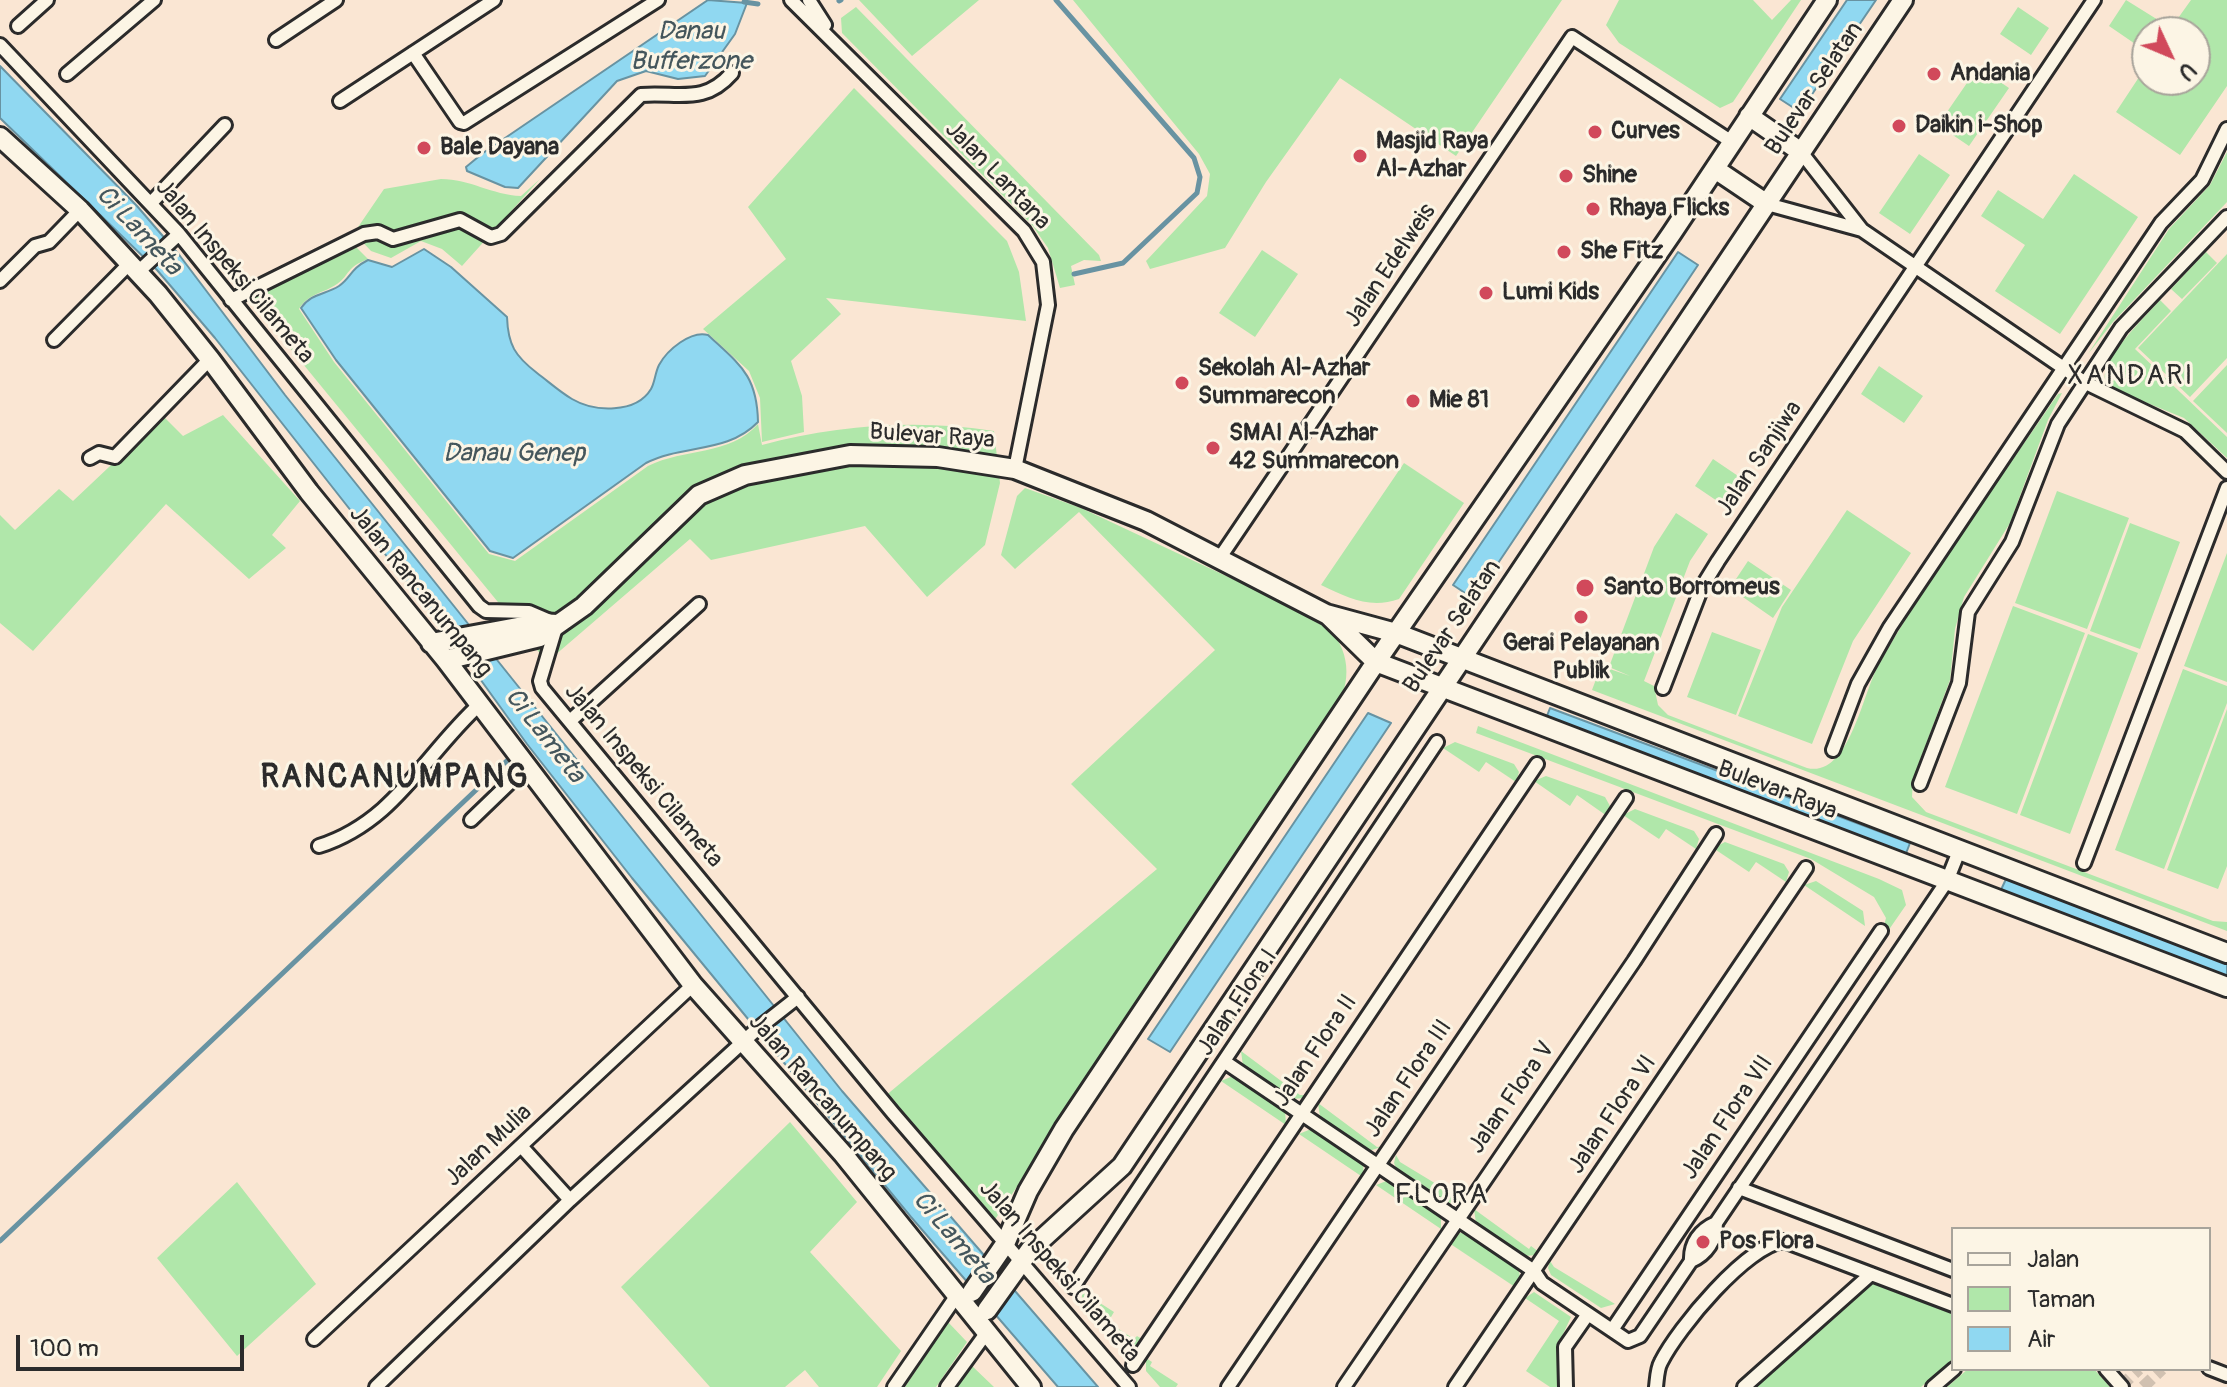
<!DOCTYPE html>
<html>
<head>
<meta charset="utf-8">
<style>
	body { margin:0 }
	#map { position:relative; width:2227px; height:1387px; overflow:hidden; background:#fae6d3; font-family:Pangolin,sans-serif }
	canvas { display:block }
	.legend { position:absolute; left:1951px; top:1227px; width:260px; height:144px; box-sizing:border-box; background:#fcf5e5; border:2px solid #a8a49b; margin:0; padding:10px 14px; list-style:none; font-size:24px; color:#2b2b2b }
	.legend li { display:flex; align-items:center; gap:16px; height:40px }
	.legend b { width:40px; border:2px solid #a8a49b }
	.north { position:absolute; left:2131px; top:16px; width:80px; height:80px; box-sizing:border-box; background:#fcf5e5; border:2px solid #a8a49b; border-radius:50%; rotate:134deg; font-size:22px; font-weight:700; line-height:32px; text-align:center; color:#2b2b2b }
	.north::after { content:''; display:block; margin:auto; width:28px; height:36px; background:#d1495b; clip-path:polygon(50% 0,100% 100%,50% 72%,0 100%) }
	.scale { position:absolute; left:16px; top:1335px; width:228px; height:36px; box-sizing:border-box; border:4px solid #2b2b2b; border-top:0; padding-left:10px; font-size:24px; line-height:28px; white-space:nowrap; color:#2b2b2b; -webkit-text-stroke:6px #fcf5e5; paint-order:stroke }
</style>
</head>
<body>
<div id="map">
<canvas width="2227" height="1387"></canvas>
<ul class="legend">
<li><b style="height:10px;background:#fcf5e5"></b>Jalan</li>
<li><b style="height:22px;background:#b0e7aa"></b>Taman</li>
<li><b style="height:22px;background:#90d8f1"></b>Air</li>
</ul>
<div class="north">U</div>
<div class="scale">100 m</div>
</div>
<script>
const ctx = document.querySelector('canvas').getContext('2d');
ctx.lineJoin = 'round';
function fill(path, color) { ctx.fillStyle = color; ctx.fill(path, 'evenodd'); }
function trace(path, color, width, dash) { ctx.strokeStyle = color; ctx.lineWidth = width; ctx.lineCap = dash ? 'butt' : 'round'; ctx.setLineDash(dash || []); ctx.stroke(path); }
function label(font, color, halo, rows, align = 'center') {
  ctx.font = font + ' Pangolin,sans-serif'; ctx.lineWidth = 6; ctx.setLineDash([]); ctx.textBaseline = 'middle'; ctx.strokeStyle = halo; ctx.fillStyle = color; for (const [text, x, y, turn = 0] of rows) {
    ctx.save(); ctx.translate(x, y); ctx.rotate((+turn || 0) * Math.PI / 180); ctx.textAlign = isNaN(turn) ? turn : align; if (halo) ctx.strokeText(text, 0, 0); ctx.fillText(text, 0, 0); ctx.restore();
  }
}
fill(new Path2D(`
	M859,0H979L912,56Z
	M1073,0H1562L1456,156L1340,78L1266,182L1225,248L1150,269L1146,261L1207,196L1210,174L1199,154Z
	M1619,0H1753L1772,20L1791,0H1801L1733,102L1720,108L1619,43L1606,25Z
	M2126,0L2171,28L2191,0H2227V86L2180,155L2116,112L2147,65V80H2195V32H2147V52L2109,26Z
	M856,7L1099,255L1101,261L1084,260L1071,266L1075,285L1060,288L1048,248L1032,225L842,33L841,18Z
	M2018,7L2049,28L2031,55L2000,34Z
	M1978,67L2009,88L1969,146L1938,125Z
	M854,88L1007,241L1019,272L1026,321L826,298L841,314L791,361L802,396L804,432L762,442L760,398L749,371L703,329L786,259L748,207Z
	M2227,152V202L2113,322L2088,354L2169,229L2210,185Z
	M1919,154L1950,175L1910,234L1879,213Z
	M2074,174L2138,217L2060,334L1995,291L2025,245L1981,216L1998,190L2043,219Z
	M441,179C470,179 492,195 521,196L540,179L462,266L442,249L421,241L391,258L371,251L354,233L384,189Z
	M351,242L368,259C345,268 351,274 337,284C322,294 309,293 299,309L334,362L489,554L515,561L648,466C684,448 730,456 758,424L762,445C837,425 917,419 994,431L1000,483L985,545L927,597L865,526L711,560L690,539L547,662L249,298Z
	M1262,250L1298,274L1255,337L1219,313Z
	M2206,252L2217,263L2182,299L2171,289Z
	M2227,254V358L2190,397L2138,348Z
	M2160,300L2171,311L2135,349L2227,437V458L2184,418L2113,389L2105,379C2102,358 2146,316 2160,300Z
	M2227,365V433L2193,401Z
	M1879,366L1923,396L1904,423L1861,394Z
	M2062,393L2048,420L2010,523L1964,597L1955,629L1950,680L1913,779L1912,797L1926,812L2213,921L2227,922V931L1592,690L1601,666L1630,676L1609,667L1654,547L1676,513L1708,534L1690,561L1644,681L1654,686L1658,705L1668,715L1807,768C1848,778 1862,697 1877,668C1930,573 1997,484 2058,394Z
	M223,415L300,501L272,535L286,548L249,579L166,504L33,651L0,623V515L15,530L59,489L73,501L163,416L183,436Z
	M1713,459L1744,480L1726,507L1695,486Z
	M1404,463L1464,503L1399,599C1370,609 1348,598 1321,585Z
	M1025,488L1081,508L1320,620C1348,643 1354,675 1337,707L994,1221L884,1097L1157,869L1071,784L1215,650L1079,512L1015,569L1001,555L1017,496Z
	M2057,491L2129,518L2087,629L2015,603Z
	M1847,510L1911,553L1853,641L1812,744L1738,716L1782,607Z
	M2130,523L2180,542L2140,649L2090,631Z
	M2227,553V682L2184,666Z
	M1748,561L1791,590L1773,618L1730,588Z
	M2013,606L2085,633L2017,814L1945,787Z
	M1712,632L1761,650L1736,715L1687,697Z
	M2088,634L2138,653L2070,834L2020,815Z
	M2183,669L2227,686V703L2164,869L2115,850Z
	M2227,709V866L2218,889L2167,870Z
	M1478,726L1879,879L1902,890L1906,905L1879,944L1886,918L1874,897L1811,859L1476,733Z
	M1455,742L1514,764L1519,772L1516,782L1486,762L1479,772L1443,748Z
	M1546,776L1605,797L1610,806L1607,816L1577,795L1570,806L1534,781Z
	M1635,809L1694,831L1699,839L1696,849L1666,829L1659,839L1623,815Z
	M1725,842L1784,864L1789,872L1786,882L1756,862L1749,872L1713,848Z
	M1816,881L1863,911L1865,926L1804,885Z
	M1241,1051L1300,1095H1307L1304,1098L1292,1099L1243,1066Z
	M1233,1076L1285,1111L1286,1125L1221,1081Z
	M1318,1103L1377,1147L1384,1146L1369,1151L1320,1117Z
	M790,1122L857,1202L810,1252L901,1351L877,1387H819L805,1370L785,1387H710L621,1287Z
	M1311,1129L1363,1163L1364,1178L1299,1134Z
	M1396,1155L1400,1162L1461,1199L1459,1202L1447,1203L1397,1170L1394,1163Z
	M1389,1180L1441,1215V1229L1376,1185Z
	M237,1182L316,1284L237,1356L157,1258Z
	M1474,1209L1529,1249L1531,1246L1539,1252L1537,1255L1525,1256L1476,1223Z
	M1466,1232L1518,1267L1520,1276L1515,1287L1449,1243L1456,1234Z
	M1550,1261L1554,1267L1615,1304L1601,1308L1551,1275L1548,1268Z
	M1873,1283L1953,1313V1359L1921,1387H1756Z
	M1082,1286L1088,1290L1086,1294L1114,1312L1108,1322L1134,1339L1137,1336L1142,1339L1136,1346H1124L1082,1299Z
	M1534,1292L1571,1317L1557,1347L1559,1387H1550L1526,1371L1559,1321L1525,1298Z
	M948,1322L967,1342L936,1387H905Z
	M1146,1358L1152,1362L1150,1366L1178,1384L1176,1387H1160L1146,1371Z
	M971,1365L994,1387H956Z
	M1968,1369H2094L2110,1387H1947Z`), '#b0e7aa');
const water = new Path2D(`
	M708,0L747,3L735,34L705,76L678,79L646,71L617,81L518,188L505,187L467,171L466,167L483,153Z
	M1847,0H1876L1800,112L1780,99Z
	M0,66L137,206L180,256L285,395L842,1091L1098,1387H1058L911,1217L632,878L527,744L444,629L215,338L157,270L0,118Z
	M424,249L451,267L507,317C508,345 515,356 537,373C549,382 560,392 572,399C594,412 636,414 651,389C655,382 655,373 659,365C667,350 691,330 708,335C740,365 757,375 758,422C727,454 683,444 646,463L513,558L490,551L336,360L301,308C311,293 325,295 339,286C351,278 350,269 368,260L392,267Z
	M1678,252L1698,265L1474,599L1453,585Z
	M1550,708L1910,843L1905,856L1545,721Z
	M1368,713L1391,723L1170,1052L1148,1039Z
	M2006,879L2227,964V979L2000,892Z`);
fill(water, '#90d8f1');
trace(water, '#6893a2', 2);
trace(new Path2D(`
	M1056,0L1194,158L1200,177L1197,193L1123,263L1074,274
	M839,1L841,0
	M744,2L758,4
	M0,1241L513,755`), '#6893a2', 5);
trace(new Path2D(`
	M2121,1386L2139,1369
	M2143,1387L2162,1369`), '#d1c1b1', 12, [12, 6]);
const street = new Path2D(`
	M791,0L1024,231L1043,262L1048,305L1015,469
	M809,0L825,25
	M18,26L47,0
	M276,40L336,0
	M0,45L179,234L479,606L486,611L529,612L557,624L540,681L542,688L893,1113L1129,1387
	M413,53L460,122L464,123L658,0
	M67,74L154,0
	M340,101L494,0
	M1801,152L1862,230L2084,382L2185,431L2227,472
	M151,203L225,125
	M1767,204L1862,230
	M138,272L179,234
	M0,281L35,246L49,242L80,210
	M231,300L364,234L378,232L393,239L460,220L491,237L501,234L641,95C679,92 704,105 732,73
	M54,340L130,263
	M90,458L99,453L115,457L210,359
	M1219,559L1572,37L1732,142
	M1663,688L1702,587L1718,561L2094,0
	M570,721L699,604
	M1833,750L1858,684L1890,627L2161,223L2202,180L2227,129
	M1920,784L1959,683L1968,612L2012,542L2058,424L2121,328L2227,217
	M471,820L527,766
	M319,846C395,822 424,755 480,704
	M2084,863L2227,488
	M1225,1062L1534,1271L1542,1283L1628,1341L1640,1336L1691,1261
	M521,1146L570,1200
	M1739,1188L1953,1270
	M1716,1223L1947,881L1959,851
	M1716,1223C1716,1240 1707,1254 1691,1261C1690,1243 1700,1230 1716,1223Z
	M1073,1287L1437,742
	M1612,1330L1881,931
	M314,1339L693,985
	M1133,1365L1537,764
	M2209,1368L2227,1375
	M2106,1369L2122,1387
	M376,1387L570,1200L756,1030L798,997
	M894,1387L957,1295
	M947,1387L987,1332
	M1228,1387L1626,798
	M1344,1387L1634,961L1716,834
	M1455,1387L1806,868
	M1566,1387L1565,1347L1588,1314
	M1656,1387C1657,1379 1657,1369 1661,1362C1678,1328 1747,1245 1784,1241L1953,1305
	M1744,1387L1871,1274
	M1933,1387L1954,1369`);
const secondary = new Path2D(`
	M1749,116L1801,152
	M0,137L80,210L158,294L210,359L309,492L446,660L693,985L843,1154L1031,1387
	M1715,169L1767,204
	M1329,616L1376,662L2227,987
	M431,643L539,623L557,624
	M446,660L540,637L584,606L699,495L745,475L850,455L938,457L1015,469L1146,521L1326,614L1396,633L2227,953
	M972,1292L1005,1244L1028,1191L1064,1129L1376,662L1672,233L1827,0
	M987,1310L1030,1250L1122,1166L1903,0`);
trace(street, '#2b2b2b', 18);
trace(secondary, '#2b2b2b', 24);
trace(street, '#fcf5e5', 12);
trace(secondary, '#fcf5e5', 18);
for (const [x, y, r, color] of [
	[1934,74,8,"#d1495b"],
	[1899,126,8,"#d1495b"],
	[1595,132,8,"#d1495b"],
	[424,148,8,"#d1495b"],
	[1360,156,8,"#d1495b"],
	[1566,176,8,"#d1495b"],
	[1593,209,8,"#d1495b"],
	[1564,252,8,"#d1495b"],
	[1486,293,8,"#d1495b"],
	[1182,383,8,"#d1495b"],
	[1413,401,8,"#d1495b"],
	[1213,448,8,"#d1495b"],
	[1585,588,10,"#d1495b"],
	[1581,617,8,"#d1495b"],
	[1703,1242,8,"#d1495b"]
]) { const dot = new Path2D(); dot.arc(x, y, r, 0, 2 * Math.PI); ctx.fillStyle = color; ctx.fill(dot); trace(dot, '#fcf5e5', 3); }
label('bold 24px', '#2b2b2b', '#fcf5e5', [
	["Andania",1950,74],
	["Daikin i-Shop",1915,126],
	["Curves",1611,132],
	["Masjid Raya",1376,142],
	["Al-Azhar",1376,170],
	["Bale Dayana",440,148],
	["Shine",1582,176],
	["Rhaya Flicks",1609,209],
	["She Fitz",1580,252],
	["Lumi Kids",1502,293],
	["Sekolah Al-Azhar",1198,369],
	["Summarecon",1198,397],
	["Mie 81",1429,401],
	["SMAI Al-Azhar",1229,434],
	["42 Summarecon",1229,462],
	["Santo Borromeus",1603,588],
	["Gerai Pelayanan",1581,644,"center"],
	["Publik",1581,672,"center"],
	["Pos Flora",1719,1242]
], 'left');
label('24px', '#2b2b2b', '#fcf5e5', [
	["Bulevar Selatan",1815,89,-56],
	["Jalan Lantana",997,176,46],
	["Jalan Edelweis",1391,266,-56],
	["Jalan Inspeksi Cilameta",234,272,50],
	["Bulevar Raya",932,437,4],
	["Jalan Sanjiwa",1760,459,-56],
	["Jalan Rancanumpang",420,592,51],
	["Bulevar Selatan",1453,627,-56],
	["Jalan Inspeksi Cilameta",643,776,50],
	["Bulevar Raya",1777,791,21],
	["Jalan Flora I",1238,1003,-56],
	["Jalan Flora II",1316,1051,-56],
	["Jalan Flora III",1409,1079,-56],
	["Jalan Rancanumpang",822,1098,49],
	["Jalan Flora V",1512,1098,-55],
	["Jalan Flora VI",1613,1115,-56],
	["Jalan Flora VII",1728,1118,-56],
	["Jalan Mulia",489,1146,-43],
	["Jalan Inspeksi Cilameta",1059,1272,49]
]);
label('italic 26px', '#44565c', '#fcf5e5', [
	["Danau",691,32],
	["Bufferzone",691,62],
	["Ci Lameta",138,231,47],
	["Danau Genep",514,454],
	["Ci Lameta",544,736,52],
	["Ci Lameta",953,1238,50]
]);
ctx.letterSpacing = '2px';
label('28px', '#2b2b2b', '#fcf5e5', [
	["XANDARI",2131,377],
	["FLORA",1442,1196]
]);
ctx.letterSpacing = '0px';
ctx.letterSpacing = '2px';
label('bold 32px', '#2b2b2b', '#fcf5e5', [
	["RANCANUMPANG",395,779]
]);
ctx.letterSpacing = '0px';
</script>
</body>
</html>
